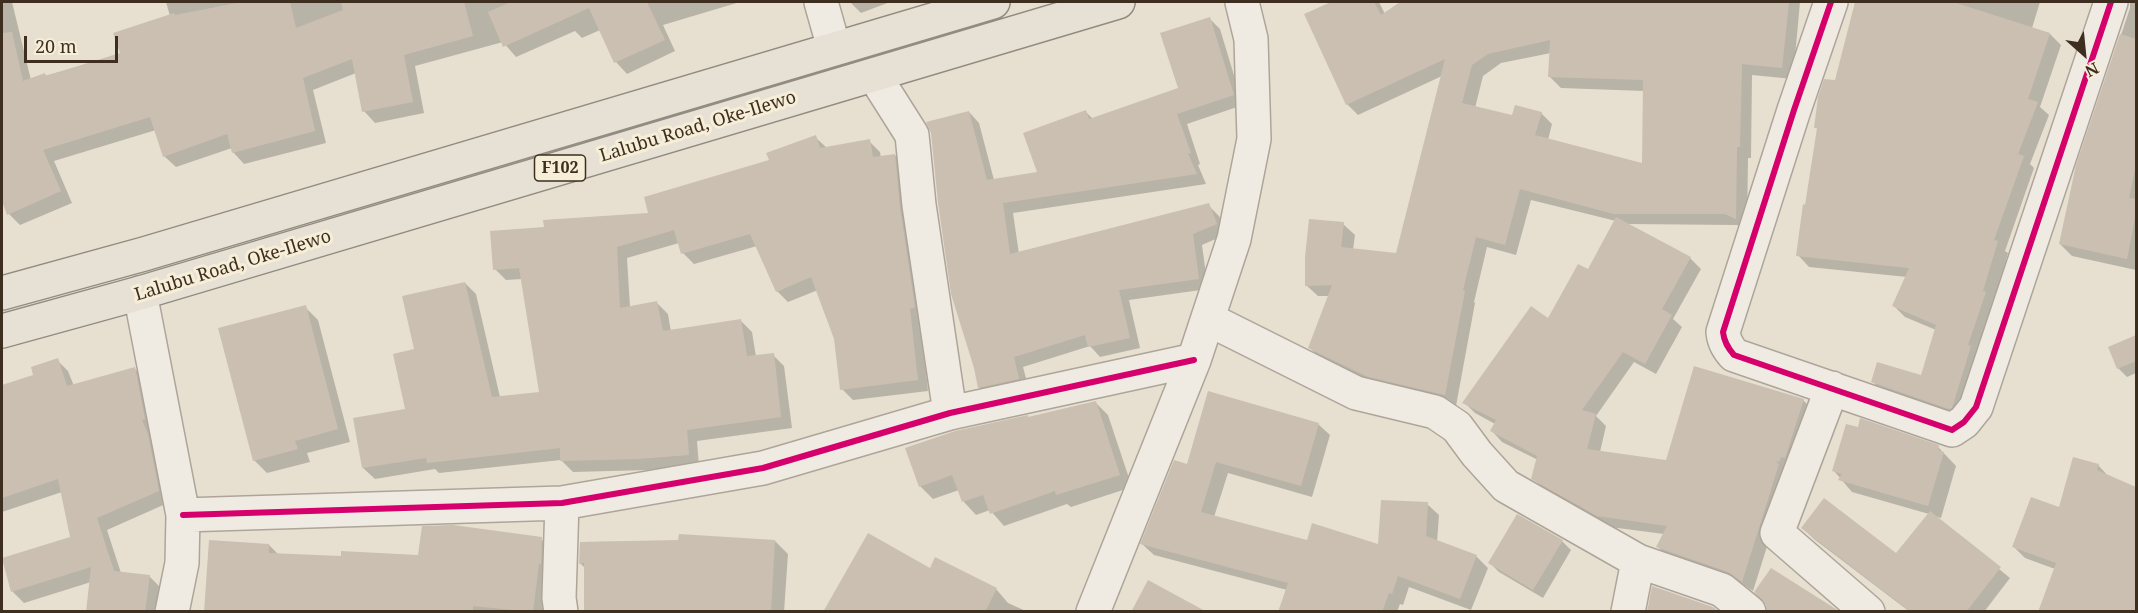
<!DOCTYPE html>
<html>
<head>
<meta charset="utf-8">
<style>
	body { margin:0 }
	#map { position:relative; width:2138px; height:613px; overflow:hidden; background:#e7e0d1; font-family:"Noto Serif",serif }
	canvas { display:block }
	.frame { position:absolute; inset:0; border:3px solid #3d2e20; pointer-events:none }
	.north { position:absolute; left:2054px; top:24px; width:60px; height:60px; -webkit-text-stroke:4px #f7eed8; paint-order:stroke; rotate:153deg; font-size:16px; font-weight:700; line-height:24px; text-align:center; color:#3d2e20 }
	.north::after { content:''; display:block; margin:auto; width:21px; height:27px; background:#3d2e20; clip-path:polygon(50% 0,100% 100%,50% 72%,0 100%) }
	.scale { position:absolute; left:24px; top:36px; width:94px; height:27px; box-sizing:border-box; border:3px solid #3d2e20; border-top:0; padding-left:8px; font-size:18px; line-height:21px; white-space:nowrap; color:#3d2e20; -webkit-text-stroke:4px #f7eed8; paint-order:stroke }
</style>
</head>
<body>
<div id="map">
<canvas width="2138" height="613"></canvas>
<div class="frame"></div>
<div class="north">N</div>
<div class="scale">20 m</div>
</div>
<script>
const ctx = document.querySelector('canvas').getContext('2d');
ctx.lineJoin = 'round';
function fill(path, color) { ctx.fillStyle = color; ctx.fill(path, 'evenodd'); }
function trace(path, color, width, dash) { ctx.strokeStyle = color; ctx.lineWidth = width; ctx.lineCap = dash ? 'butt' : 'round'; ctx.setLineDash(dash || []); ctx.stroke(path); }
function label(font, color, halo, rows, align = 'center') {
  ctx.font = font + ' "Noto Serif",serif'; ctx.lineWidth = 6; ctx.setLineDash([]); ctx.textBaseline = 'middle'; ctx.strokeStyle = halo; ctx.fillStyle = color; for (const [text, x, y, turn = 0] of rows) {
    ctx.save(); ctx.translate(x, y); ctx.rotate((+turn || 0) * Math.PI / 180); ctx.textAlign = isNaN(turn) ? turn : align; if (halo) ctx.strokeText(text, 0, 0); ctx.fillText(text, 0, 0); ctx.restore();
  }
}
fill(new Path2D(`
	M2,2H12L31,80L121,54L170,16L166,2H740L663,25L675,51L627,74L616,62L600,30L582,38L575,31L516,57L503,42L415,66L424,113L375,123L364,111L356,73L313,90L326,143L244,164L233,152L232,148L176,167L164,156L156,130L54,161L72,203L20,225L9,214L2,197Z
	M850,2H890L861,13Z
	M1335,2H1379L1385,14L1402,2H1456L1490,49L1486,2H1800L1793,79L1752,75L1751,158H1748L1747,229L1737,225L1627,224L1690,258L1701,269L1673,319L1682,327L1656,374L1634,362L1596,416L1606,426L1600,452L1667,461L1803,400L1814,411L1790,472L1782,470L1789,477L1753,591L1741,583L1669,558L1658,547L1664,534L1610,527L1544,489L1533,478L1538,460L1502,442L1492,431L1495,424L1475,413L1464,402L1548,320L1588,271L1616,221L1531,200L1516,255L1487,247L1474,302L1475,303L1456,406L1381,387L1321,359L1310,348L1329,296H1318L1306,285L1343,224L1355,235L1353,250L1397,254L1442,76L1358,115L1347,104L1306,15ZM1551,53L1549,76L1561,88L1644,91L1643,165L1548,140L1552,124L1541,113L1514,117L1475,108L1483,76L1501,63Z
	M1860,2H2040L2032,28L2050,34L2061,45L2040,107L2049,115L2030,164L2034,168L2005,251L2008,253L1962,419L1884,393L1873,382L1922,377L1936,330L1905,317L1894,306L1907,277L1809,267L1798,255L1818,130L1816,127L1836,82Z
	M2130,2H2136V270L2072,256L2060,244L2078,165L2130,8Z
	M1209,18L1220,29L1243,105L1187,124L1200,164L1198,165L1206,184L1013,213L1019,254L1208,205L1219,216L1227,234L1202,245L1208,289L1129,300L1140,348L1100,357L1090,346L1023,367L1029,389L989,398L979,387L969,112L979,123L994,180L1039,173L1086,112L1093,119L1180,89Z
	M815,137L827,148L869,141L880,152L881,158L895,155L906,166L928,391L853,400L842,389L836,338L818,290L788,302L777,291L757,246L694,264L683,253L679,243L627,258L630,307L657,303L668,314L671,332L741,321L752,332L756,357L773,355L784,366L792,428L697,441L699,466L650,470L573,472L561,460L439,473L435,469L375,479L363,468L407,410L416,350L465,283L476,294L500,397L541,393L522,279L506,280L495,269L545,228L650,215L771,161Z
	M305,307L318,320L350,442L307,453L310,462L267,473L254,460Z
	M2136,337V373L2127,377L2118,368L2110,347Z
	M57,360L68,371L74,386L135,369L146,380L170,502L107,530L121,573L150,577L161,588L158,612H87L91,582L24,603L13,592L3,560L72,538L62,492L2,512V387L35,376Z
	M1095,402L1108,415L1132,487L1071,507L1067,504L1004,526L990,510L976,515L964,502L959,490L933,499L920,486L1029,418Z
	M1318,424L1330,435L1312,497L1228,473L1214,517L1308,542L1380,546L1427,504L1439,515L1437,542L1476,556L1488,568L1471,610L1409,587L1403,605L1400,604L1397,612H1279L1287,590L1154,555L1142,544L1188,465Z
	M1938,447L1956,466L1941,518L1934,516L2010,578L1984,612H1910L1814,539L1803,528L1896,555L1929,514L1852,492L1834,471Z
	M2098,465L2109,477L2136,489V612H2040L2055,569L2025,558L2014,547L2060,509Z
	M541,539L553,551L546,612H205L269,545L279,555L342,557H420Z
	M680,541H775L788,554L784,612H585V568L580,563L585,542Z
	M1562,541L1571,550L1543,598L1499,572L1490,563Z
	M930,570L996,589L1008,603L1028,612H825Z`), '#0003');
fill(new Path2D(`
	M242,2H290L296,28L343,10L341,2H464L473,36L404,55L413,102L362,112L352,59L303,78L315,131L232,153L227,134L163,157L150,117L43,150L61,191L7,215L2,201V33L12,32L23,81L45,73L46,76L120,53L113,33L174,13L175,15Z
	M511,2H647L665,40L614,63L589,8L503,47L488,12Z
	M1331,2H1374L1381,15L1400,2H1789L1782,68L1742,64L1740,147H1737L1736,219L1725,214H1614L1520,189L1505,245L1476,237L1463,290L1465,291L1445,395L1368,377L1308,348L1332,285L1305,286V257L1309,219L1344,222L1341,247L1396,253L1445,59L1346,105L1304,14ZM1550,40L1548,77L1643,80L1642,163L1535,135L1542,112L1515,105L1512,115L1462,103L1472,65L1488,54Z
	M1855,2H1953L2050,33L2028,99L2038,102L2018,154L2024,156L1994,240L1998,241L1983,291L1986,292L1968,345L1971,346L1952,408L1949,409L1871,382L1877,362L1921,375L1936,325L1892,306L1909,268L1796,256L1803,204L1805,205L1817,128H1814L1818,97L1824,79L1835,80Z
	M1210,17L1234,95L1177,114L1191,153L1188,154L1197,174L1003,203L1010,254L1209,203L1217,224L1193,234L1199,279L1119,290L1130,338L1088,347L1085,335L1014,357L1019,379L978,388L974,368L951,294L938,203L931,133L926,122L969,111L987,180L1037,172L1023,133L1086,110L1089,119L1178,88L1160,33Z
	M2120,34L2136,39V165L2129,198L2136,199V213L2127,259L2059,244L2076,165Z
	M816,135L820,148L870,139L873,157L895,154L900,208L915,307L910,309L918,380L840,390L834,339L811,277L776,292L750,234L681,254L674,230L617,247L620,308L657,301L663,331L741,319L747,356L774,353L781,417L687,430L689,455L638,459L560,461V448L427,463L426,458L362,468L353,418L405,409L393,354L414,349L402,296L465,282L492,397L539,392L519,268L493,270L490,231L544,227L543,220L648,213L644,197L769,160L766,153Z
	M1616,217L1691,257L1662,309L1672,315L1645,364L1623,352L1582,410L1596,414L1587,449L1666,460L1694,366L1804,399L1785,458L1781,457L1779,462L1774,461L1779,464L1742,582L1728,572L1656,547L1667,526L1597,516L1531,479L1537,456L1490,431L1496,420L1462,403L1531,306L1548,318L1578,264L1588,269Z
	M306,305L338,429L295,441L298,449L253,461L218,328Z
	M2136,335V361L2117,369L2108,347Z
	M58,358L67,386L135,367L145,419L142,420L148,434L159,491L97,518L114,571L150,575L145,612H86L91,567L11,592L2,558L70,537L58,479L2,498V385L33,375L31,367Z
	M1208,391L1319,423L1301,486L1216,462L1201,512L1307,540L1312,523L1378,544L1381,500L1428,502L1426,536L1477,555L1460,599L1398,576L1392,594L1389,593L1382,612H1278L1288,583L1140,544L1174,460L1187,464Z
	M1096,401L1120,475L1056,495L1055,491L990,514L983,495L962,502L952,475L919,487L905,448L955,431L1028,415V417Z
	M1860,418L1939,445L1938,450L1944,452L1928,506L1838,480L1842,474L1832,471L1846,424L1858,427Z
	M2073,457L2099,464L2097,470L2136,487V612H2038L2056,563L2012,547L2031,497L2059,507Z
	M1824,498L1896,553L1930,511L2001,567L1966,612H1911L1801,528Z
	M1517,514L1563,540L1533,590L1488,563Z
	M453,525L542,537L541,564H539L533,612L473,606V612H204L209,540L269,544V553L341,556V551L418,555L422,526Z
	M868,533L930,568L935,557L997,588L985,612H823Z
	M679,534L775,540L771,612H584V563L579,564L580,542L678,540Z
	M1771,568L1836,609L1839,612H1767L1766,605L1754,592Z
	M1148,580L1207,612H1131Z
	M1652,586L1713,607L1719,612H1647Z`), '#cbbfb2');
const minor = new Path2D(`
	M821,2L834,48
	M1831,2L1794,110L1723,332C1724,342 1728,348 1734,355L1952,430L1964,422L1976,407L2111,2
	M874,75L912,135L919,205L950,413
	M140,293L183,515L182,563L172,612
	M1208,319L1356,393L1435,412L1457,427L1477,454L1506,486L1638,561L1628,612
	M1832,388L1777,533L1868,612
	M183,515L562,503L763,468L950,413L1194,360
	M1638,561L1722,590L1749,612
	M561,612L559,598L562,503
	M1093,612L1194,360L1234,239L1254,139L1251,39L1242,2`);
const major = new Path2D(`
	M2,293L144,254L993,2
	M2,331L140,293L1118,2`);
trace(minor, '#ada599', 36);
trace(major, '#928b80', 36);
trace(minor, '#efebe3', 33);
trace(major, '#e6e1d4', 33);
trace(new Path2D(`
	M1831,2L1794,110L1723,332C1724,342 1728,348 1734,355L1952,430L1964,422L1976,407L2111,2
	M183,515L562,503L763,468L950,413L1194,360`), '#d6006c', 6);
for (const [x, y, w] of [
	[560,168,51]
]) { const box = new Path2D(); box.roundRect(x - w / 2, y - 13, w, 26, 4.5); ctx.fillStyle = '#f7eed8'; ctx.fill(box); trace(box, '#3d2e20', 1.5); }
label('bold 16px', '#3d2e20', null, [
	["F102",560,168]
]);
label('18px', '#3d2e20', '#f7eed8', [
	["Lalubu Road, Oke-Ilewo",698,127,-17],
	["Lalubu Road, Oke-Ilewo",233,266,-17]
]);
</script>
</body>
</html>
